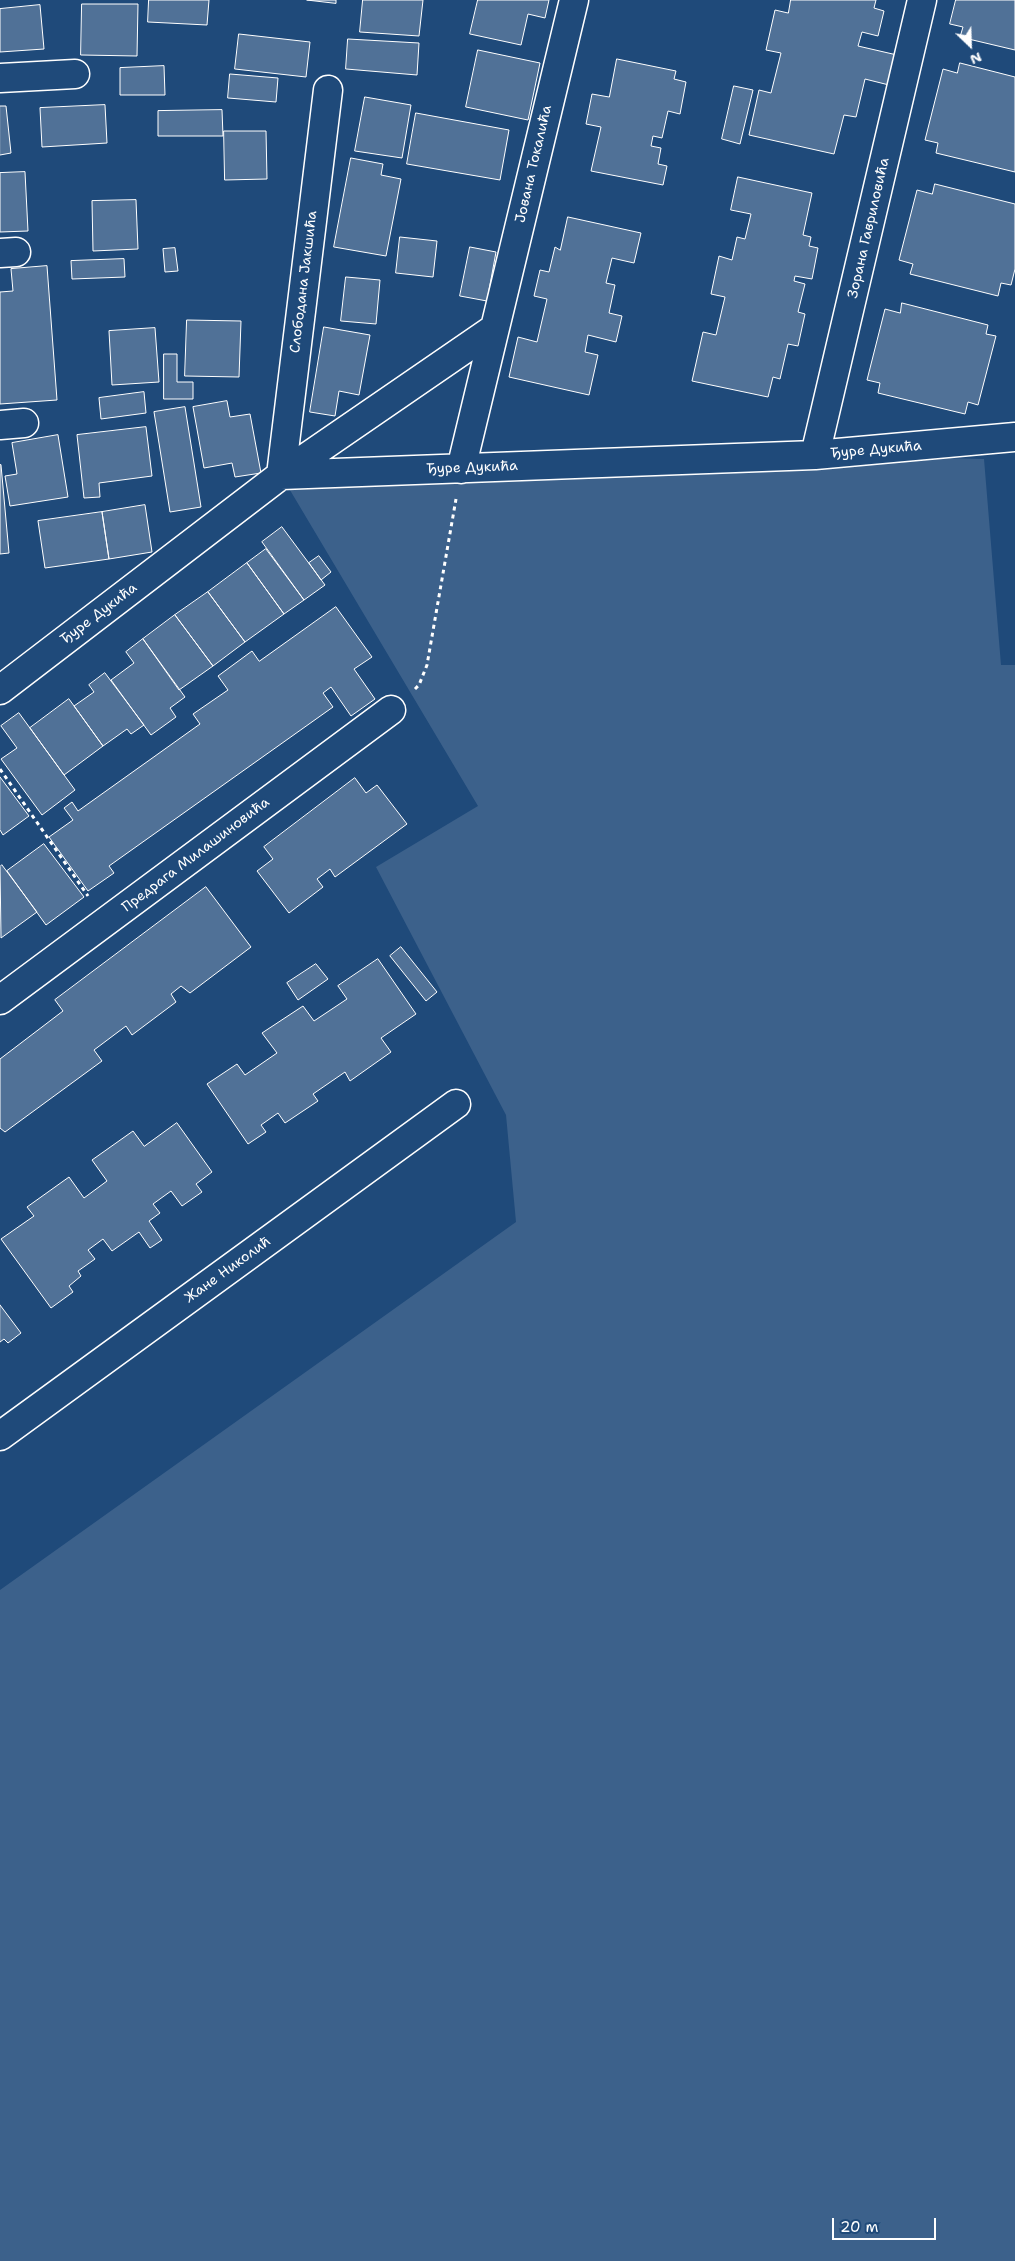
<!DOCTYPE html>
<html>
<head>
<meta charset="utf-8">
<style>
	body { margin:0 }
	#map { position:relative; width:1015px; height:2261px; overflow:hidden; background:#1f4a7a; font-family:"Shantell Sans",sans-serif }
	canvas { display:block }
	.north { position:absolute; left:945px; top:20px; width:50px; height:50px; -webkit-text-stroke:4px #1f4a7a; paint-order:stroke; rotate:156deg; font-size:14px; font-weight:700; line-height:20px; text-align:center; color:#fff }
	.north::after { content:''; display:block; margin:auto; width:18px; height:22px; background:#fff; clip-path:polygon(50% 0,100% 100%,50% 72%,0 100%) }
	.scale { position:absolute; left:832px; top:2218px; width:104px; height:22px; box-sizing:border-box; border:2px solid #fff; border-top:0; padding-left:6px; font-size:15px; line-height:18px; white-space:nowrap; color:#fff; -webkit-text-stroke:4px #1f4a7a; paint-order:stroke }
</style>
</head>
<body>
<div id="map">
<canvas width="1015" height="2261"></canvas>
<div class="north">N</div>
<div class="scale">20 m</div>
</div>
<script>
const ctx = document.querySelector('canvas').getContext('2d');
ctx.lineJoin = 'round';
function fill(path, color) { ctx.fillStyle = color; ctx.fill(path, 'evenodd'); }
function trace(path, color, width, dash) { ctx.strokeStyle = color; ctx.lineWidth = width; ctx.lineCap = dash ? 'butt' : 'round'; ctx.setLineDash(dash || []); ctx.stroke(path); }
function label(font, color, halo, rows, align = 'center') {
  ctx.font = font + ' "Shantell Sans",sans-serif'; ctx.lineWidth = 4; ctx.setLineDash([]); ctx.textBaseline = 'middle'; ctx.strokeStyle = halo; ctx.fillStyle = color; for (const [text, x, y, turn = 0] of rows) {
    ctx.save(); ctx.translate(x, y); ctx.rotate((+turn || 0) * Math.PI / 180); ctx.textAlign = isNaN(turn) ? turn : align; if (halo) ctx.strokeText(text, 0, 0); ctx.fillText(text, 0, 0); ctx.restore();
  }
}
fill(new Path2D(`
	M815,455L984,459L1001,665H1015V2261H0V1590L516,1222L506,1115L376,867L478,806L281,475Z`), '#3c618b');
const building = new Path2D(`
	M149,0H209L207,25L148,22Z
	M307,0H336V3Z
	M363,0H423L419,36L360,32Z
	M478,0H549L545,18L528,14L521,45L470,34Z
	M791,0H876L874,8L884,11L878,36L862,32L858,46L897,55L889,85L865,79L856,117L844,115L834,154L749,135L759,90L771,93L781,53L766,50L775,10L788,13Z
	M956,0H1015V50L960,37L963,27L950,24Z
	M82,4H138L137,56L81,55Z
	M40,5L44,49L0,52V9Z
	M239,34L310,42L306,77L235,69Z
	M348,39L419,43L417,75L346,69Z
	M478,50L540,63L528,120L466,107Z
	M617,59L676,71L674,79L686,82L680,114L668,111L662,138L653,136L651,146L661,148L658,164L667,166L663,185L591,171L601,127L586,124L592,94L609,97Z
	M960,63L1015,77V172L936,153L938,143L925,140L943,69L957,73Z
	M164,66L165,95H120V68Z
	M230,74L278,78L276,102L228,98Z
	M734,86L753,90L740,144L722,139Z
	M365,97L411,105L402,158L355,151Z
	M105,105L107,143L42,147L40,108Z
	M0,106H6L11,153L0,155Z
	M222,110L223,136H158V111Z
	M416,113L509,130L500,180L407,164Z
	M224,131H266L267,179L225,180Z
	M351,158L383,164L381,175L401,179L386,256L334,247Z
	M25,172L28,231L0,232V173Z
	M738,177L812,193L803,235L811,237L809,246L818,248L812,279L795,276L794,281L805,284L798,312L805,314L798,346L788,344L780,379L773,377L768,397L692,381L703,332L716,335L725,297L711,294L719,256L732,260L737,237L745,239L751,214L731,210Z
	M935,184L1015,204V269L1011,285L1001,283L998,296L910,274L913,264L899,260L917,190L932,194Z
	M136,200L138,249L93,251L92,201Z
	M568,217L641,233L634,263L612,258L606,283L615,285L609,313L622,316L616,342L588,335L585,352L598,355L589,395L509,377L518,337L537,342L547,299L534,296L540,270L549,272L555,247L560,250Z
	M400,237L437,241L433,277L396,273Z
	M470,247L496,252L487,301L460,296Z
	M175,248L178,271L165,272L163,249Z
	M124,259L125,277L72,279L71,261Z
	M47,266L57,400L0,404V292L13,291L11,269Z
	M346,277L380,280L376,324L341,321Z
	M902,303L988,325L986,334L996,336L978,405L968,402L965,414L878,393L880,383L867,380L885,309L900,313Z
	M187,320L241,321L239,377L185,376Z
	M324,327L370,335L359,395L339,391L335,416L310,412Z
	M155,328L159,382L112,385L109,331Z
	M164,354H177V382H193V399H164Z
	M144,392L146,413L101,419L99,398Z
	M227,401L230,417L250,414L261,473L235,477L232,463L204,468L193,407Z
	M185,407L201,507L170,512L154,412Z
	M146,427L152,476L99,483L100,497L84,498L77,435Z
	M58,435L68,497L10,506L5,476L17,474L12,443Z
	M1,465L9,553L0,554V465Z
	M145,505L152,552L109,559L102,512Z
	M102,512L109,559L45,568L38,521Z
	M282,527L325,585L304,600L262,542Z
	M266,549L304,600L284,614L247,563Z
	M319,556L331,572L321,580L309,563Z
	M247,563L284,614L245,642L208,592Z
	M208,592L245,642L213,666L175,615Z
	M336,607L372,657L354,669L375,699L351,716L331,687L323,693L333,707L109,866L114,873L88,891L49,837L73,820L64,808L72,802L78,811L200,724L193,714L228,690L218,676L252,651L259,661Z
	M175,615L213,666L179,690L143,639Z
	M143,639L185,697L170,708L176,717L151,735L111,680L134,663L126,652Z
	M105,673L144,725L131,734L127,729L103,746L74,706L94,692L89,685Z
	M69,699L103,746L64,775L30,728Z
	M19,713L75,790L42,815L1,759L17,748L1,726Z
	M0,777L29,816L3,835L0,830Z
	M355,778L366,793L377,785L407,824L335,877L330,869L317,879L323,887L289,913L257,871L273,859L264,847Z
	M44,844L84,897L46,925L7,871Z
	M2,865L37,912L1,938L0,867Z
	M206,887L251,947L190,993L181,986L171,994L176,1002L132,1035L126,1026L94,1050L102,1061L5,1132L0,1128V1059L63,1011L55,1000Z
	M401,947L437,992L426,1001L390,956Z
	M378,959L416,1014L381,1038L391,1052L350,1081L345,1072L313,1094L318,1101L285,1123L278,1113L261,1125L266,1132L248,1144L207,1084L237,1064L245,1075L277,1053L262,1033L303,1006L314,1021L347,999L338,986Z
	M316,964L328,979L298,1000L287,983Z
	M177,1123L212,1172L196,1184L202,1192L182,1206L171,1191L153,1204L160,1213L149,1221L162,1240L150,1248L139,1232L112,1251L103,1239L88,1250L95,1259L78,1271L81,1276L69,1286L73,1292L51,1308L1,1239L34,1216L27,1207L69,1177L84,1198L107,1181L92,1160L133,1131L144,1146Z
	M0,1305L21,1333L8,1343L4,1339L0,1342Z`);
fill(building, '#507197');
trace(building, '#fff', 1);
const street = new Path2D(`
	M0,78L75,74
	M0,253L16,252
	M0,425L24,423
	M815,455L922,0
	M461,469L574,0
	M281,475L815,455L1015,437
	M281,475L328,90
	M0,690L281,475L495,328
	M0,1000L391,710
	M0,1436L456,1104`);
trace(street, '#fff', 31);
trace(new Path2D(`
	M415,689L419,685L427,665L456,499
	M0,769L88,896`), '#fff', 3, [4, 4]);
trace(street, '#1f4a7a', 28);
label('14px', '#fff', '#1f4a7a', [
	["Јована Токалића",534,164,-77],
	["Зорана Гавриловића",869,228,-77],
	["Слободана Јакшића",304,282,-83],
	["Ђуре Дукића",876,450,-5],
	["Ђуре Дукића",472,468,-2],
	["Ђуре Дукића",99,614,-37],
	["Предрага Милашиновића",196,855,-37],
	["Жане Николић",228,1270,-36]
]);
</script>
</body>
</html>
